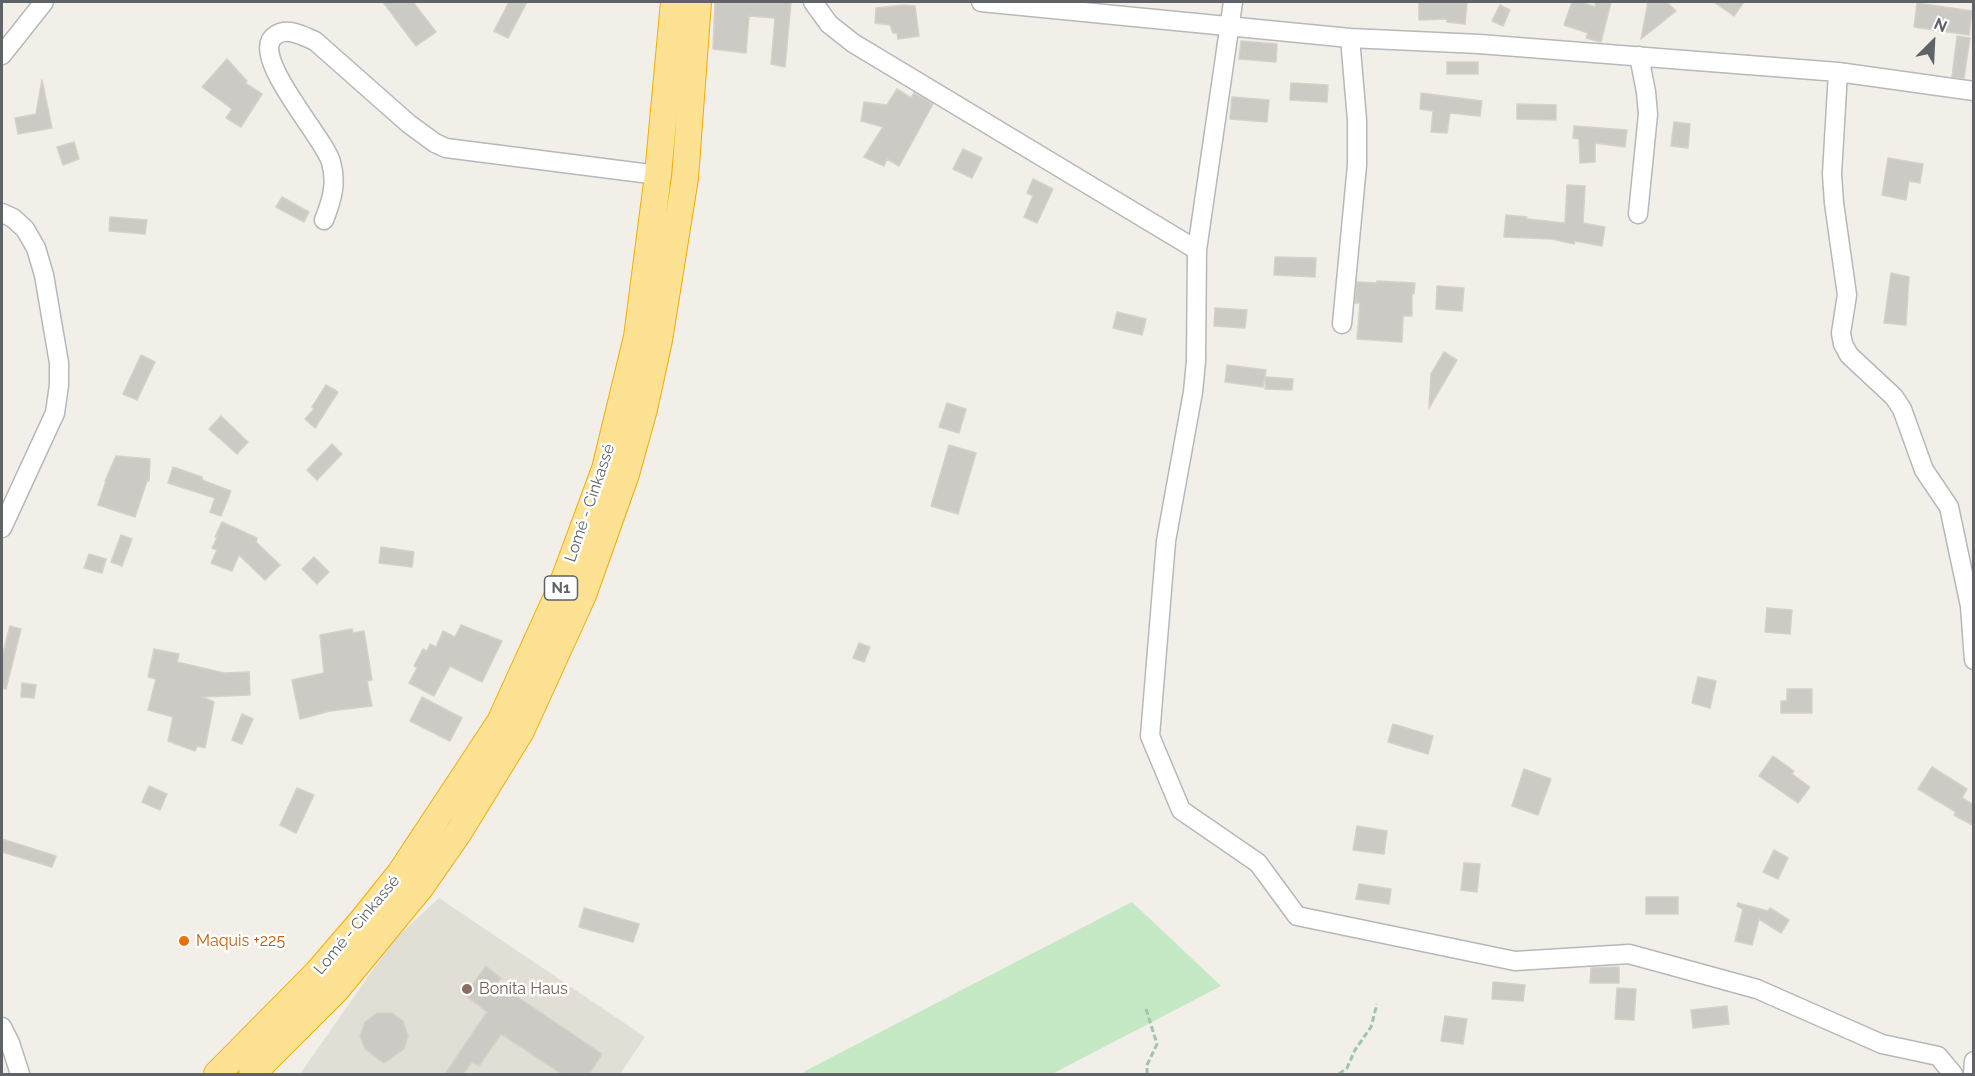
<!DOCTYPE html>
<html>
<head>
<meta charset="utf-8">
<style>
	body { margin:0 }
	#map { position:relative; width:1975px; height:1076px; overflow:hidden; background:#f1efe8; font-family:Raleway,sans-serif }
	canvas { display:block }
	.frame { position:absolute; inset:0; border:3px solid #5f6368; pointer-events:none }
	.north { position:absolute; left:1903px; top:12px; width:60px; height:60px; -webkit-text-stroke:4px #fff; paint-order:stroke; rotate:24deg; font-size:16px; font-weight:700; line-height:24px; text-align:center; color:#5f6368 }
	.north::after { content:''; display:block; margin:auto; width:21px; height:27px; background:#5f6368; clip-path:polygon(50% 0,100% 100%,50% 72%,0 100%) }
</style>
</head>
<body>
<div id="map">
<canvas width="1975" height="1076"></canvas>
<div class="frame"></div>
<div class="north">N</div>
</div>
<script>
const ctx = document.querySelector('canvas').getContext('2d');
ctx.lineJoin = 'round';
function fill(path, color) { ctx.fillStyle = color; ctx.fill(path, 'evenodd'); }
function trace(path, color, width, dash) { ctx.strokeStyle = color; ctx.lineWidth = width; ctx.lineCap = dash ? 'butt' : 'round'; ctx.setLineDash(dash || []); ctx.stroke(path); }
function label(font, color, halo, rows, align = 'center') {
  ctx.font = font + ' Raleway,sans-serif'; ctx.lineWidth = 5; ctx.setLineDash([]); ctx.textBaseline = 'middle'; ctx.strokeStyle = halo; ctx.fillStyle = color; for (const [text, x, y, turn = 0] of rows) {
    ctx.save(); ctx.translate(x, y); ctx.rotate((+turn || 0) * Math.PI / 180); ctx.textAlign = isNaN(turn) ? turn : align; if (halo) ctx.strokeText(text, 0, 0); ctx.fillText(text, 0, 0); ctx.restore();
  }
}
fill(new Path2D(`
	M439,898L645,1037L620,1074H300L393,941Z`), '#e1ded6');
fill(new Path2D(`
	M1132,902L1221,986L1052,1074H802L805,1071Z`), '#c5e8c5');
const building = new Path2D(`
	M383,2H413L436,32L416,46Z
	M509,2H527L508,38L494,31Z
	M715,2H791L785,67L771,64L775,18L749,16L746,53L713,49Z
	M1419,2H1467L1465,24L1447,22V19L1419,20Z
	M1572,2H1581L1595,7L1596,2H1611L1601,42L1586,38L1588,33L1564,25Z
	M1648,2H1667L1676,11L1641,39Z
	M1714,2H1744L1734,16Z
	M1917,3L1972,11L1969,35L1914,27Z
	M903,5L915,6L919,36L898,39L897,33H893L890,25L875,23L876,8Z
	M1500,5L1510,10L1503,26L1492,21Z
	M1957,36L1970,38L1964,78L1952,77Z
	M1241,41L1277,44L1276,62L1239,59Z
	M227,59L247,81L245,83L262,94L241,127L226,118L232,109L202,87Z
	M1447,62H1478V74H1447Z
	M42,80L52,128L18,134L15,118L36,114Z
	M1291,83L1328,85L1327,102L1290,100Z
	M897,89L911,98L914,93L933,104L899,166L887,159L884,166L864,157L883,127L861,121L864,102L887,105Z
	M1421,93L1482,101L1480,116L1450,113L1447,133L1431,132L1433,111L1420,109Z
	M1232,97L1269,100L1267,122L1230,119Z
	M1517,104L1556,105V120L1517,119Z
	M1674,122L1690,124L1688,148L1671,146Z
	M1574,126L1627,130L1625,147L1595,143V162L1580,163L1579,139L1573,138Z
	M74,142L79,159L63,165L57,147Z
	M963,149L982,158L972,178L953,169Z
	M1888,158L1923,164L1920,183L1909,181L1906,200L1882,195Z
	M1033,179L1053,189L1037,223L1024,217L1033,196L1027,193Z
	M1567,185L1585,186L1583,223L1605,227L1602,246L1575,241L1574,244L1552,239L1504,237L1506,215L1527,217L1526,219L1565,223Z
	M282,197L309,212L304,222L276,207Z
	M110,217L147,220L145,234L109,231Z
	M1275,257L1316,258L1315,277L1274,275Z
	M1891,273L1909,277L1906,325L1884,323Z
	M1377,281L1415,283L1414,294H1412V316H1403L1402,342L1357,339L1360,303H1355L1357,282L1376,283Z
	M1437,286L1464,288L1462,311L1436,309Z
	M1215,308L1247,310L1245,328L1214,326Z
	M1117,312L1146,319L1142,335L1113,328Z
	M1444,352L1457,360L1429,408L1431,374Z
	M141,355L155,362L137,400L123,394Z
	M1227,365L1266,370L1263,387L1225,382Z
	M1266,377L1293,379L1292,390L1265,389Z
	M326,385L338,392L315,428L305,419L314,409L312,407Z
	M947,403L966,409L959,433L939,427Z
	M221,416L248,442L237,454L209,429Z
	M332,444L342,454L317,480L307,470Z
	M949,445L976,453L958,514L931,506Z
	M116,456L150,459L149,481H147L135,517L98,505L106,481H105Z
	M173,467L202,477V480L231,491L221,516L210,512L215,498L168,483Z
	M222,522L257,538L256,542L280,565L265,580L239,555L232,571L211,563L217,550L212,548L217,538L215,537Z
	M121,535L132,539L122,566L111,562Z
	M381,547L414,552L412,567L379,563Z
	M89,554L106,559L102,573L84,568Z
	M314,557L329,572L317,584L302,569Z
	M1767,608L1792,610L1790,634L1765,632Z
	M461,625L502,641L482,682L450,666L434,696L409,683L417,668L414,666L423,649L427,651L430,644L436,647L443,631L455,637Z
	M10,626L21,629L6,689L2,688V657Z
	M352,629L353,633L364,631L372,680L367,681L372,706L330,711L300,719L292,680L324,673L320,635Z
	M859,643L870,647L864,662L853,658Z
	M154,649L179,654L177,662L224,673L249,672L250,695L202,697L214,702L205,748L197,746L195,751L168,741L173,717L148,710L156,679L148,677Z
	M1698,677L1716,681L1710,708L1692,703Z
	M22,683L36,685L34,698L21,697Z
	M1787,689H1812V713H1781V701H1787Z
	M422,697L462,718L450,741L410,721Z
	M242,714L253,719L242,744L232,740Z
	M1393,724L1433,736L1428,754L1388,742Z
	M1773,756L1794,771L1792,774L1810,787L1798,803L1759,776Z
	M1932,767L1967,789L1962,798L1974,805V826L1954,815L1956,812L1918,789Z
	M1524,769L1551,779L1538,815L1512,806Z
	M149,786L167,794L160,810L142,802Z
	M297,788L314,795L296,833L280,825Z
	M1357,826L1387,831L1384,854L1353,850Z
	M2,839L56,856L52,867L2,852Z
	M1774,850L1788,858L1778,879L1763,872Z
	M1464,863L1480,864L1477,892L1461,890Z
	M1359,884L1391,889L1389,904L1356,899Z
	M1646,897H1678V914H1646Z
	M1738,903L1768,911L1770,908L1789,920L1781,933L1759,919L1752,945L1735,941L1743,909L1737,906Z
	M584,908L639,924L633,942L579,927Z
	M486,966L501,978L497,983L602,1054L589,1074H562L501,1034L479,1066L472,1062L463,1074H445L487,1012L465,995Z
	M1619,967V983H1590L1591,968Z
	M1493,982L1525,985L1523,1001L1492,999Z
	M1617,988L1636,989L1634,1020L1615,1019Z
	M1727,1006L1729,1024L1693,1028L1691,1010Z
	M377,1013H392L403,1021L408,1036L404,1049L384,1063L365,1049L360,1036L365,1022Z
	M1445,1016L1467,1019L1463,1044L1441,1041Z`);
fill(building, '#cccac5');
trace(building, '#d6d1c6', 1.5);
const minor = new Path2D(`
	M813,2L829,24L853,43L1197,250
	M981,2L1350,38L1479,44L1838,72L1974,91
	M1233,2L1197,250L1196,361L1193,392L1166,541L1150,736L1181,810L1258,863L1297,916L1515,961L1629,954L1757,989L1882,1044L1938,1056L1953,1074
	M2,55L44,2
	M1838,72L1832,174L1834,203L1847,295L1841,333L1843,344L1849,355L1894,397L1902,409L1924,470L1949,507L1970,606L1974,660
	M2,213L13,218L25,229L36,248L44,275L59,363V385L55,413L2,528
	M1638,214L1648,114L1646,92L1639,56
	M324,220C332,200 337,183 331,162C324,137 246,53 276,35C288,27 303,36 315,41L409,124L435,143L446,148L658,175
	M1342,324L1357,165V120L1350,38
	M2,1027L10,1043L20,1074
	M1973,1074L1974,1061`);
const highway = new Path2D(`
	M217,1074L317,973L361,922L401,872L500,722L561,588L605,469L637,337L658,175L674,2
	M252,1074L336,990L420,888L459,832L521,731L583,595L626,474L644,409L659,340L685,178L698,2`);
trace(minor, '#b5b8bc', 21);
trace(highway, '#f9ab00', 28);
trace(new Path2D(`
	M1146,1009L1157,1044L1147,1065V1074
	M1339,1074L1347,1068L1355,1050L1371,1027L1377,1004`), '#9cc7a9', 3, [6, 3]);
trace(minor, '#fff', 18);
trace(highway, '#fde293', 26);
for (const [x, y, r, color] of [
	[184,941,6,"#e8710a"],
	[467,989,6,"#8d6e63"]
]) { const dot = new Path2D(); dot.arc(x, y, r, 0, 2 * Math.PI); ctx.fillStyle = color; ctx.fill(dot); trace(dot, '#fff', 2); }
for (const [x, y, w] of [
	[561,588,33]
]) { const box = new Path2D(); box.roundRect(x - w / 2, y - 12, w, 24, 4.5); ctx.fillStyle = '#fff'; ctx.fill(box); trace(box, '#5f6368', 1.5); }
label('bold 15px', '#5f6368', null, [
	["N1",561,588]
]);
label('16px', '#5f6368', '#fff', [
	["Lomé - Cinkassé",590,503,-71],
	["Lomé - Cinkassé",357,925,-50]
]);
label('16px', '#c56008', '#fff', [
	["Maquis +225",196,941]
], 'left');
label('16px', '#785e54', '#fff', [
	["Bonita Haus",479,989]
], 'left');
</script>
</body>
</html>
